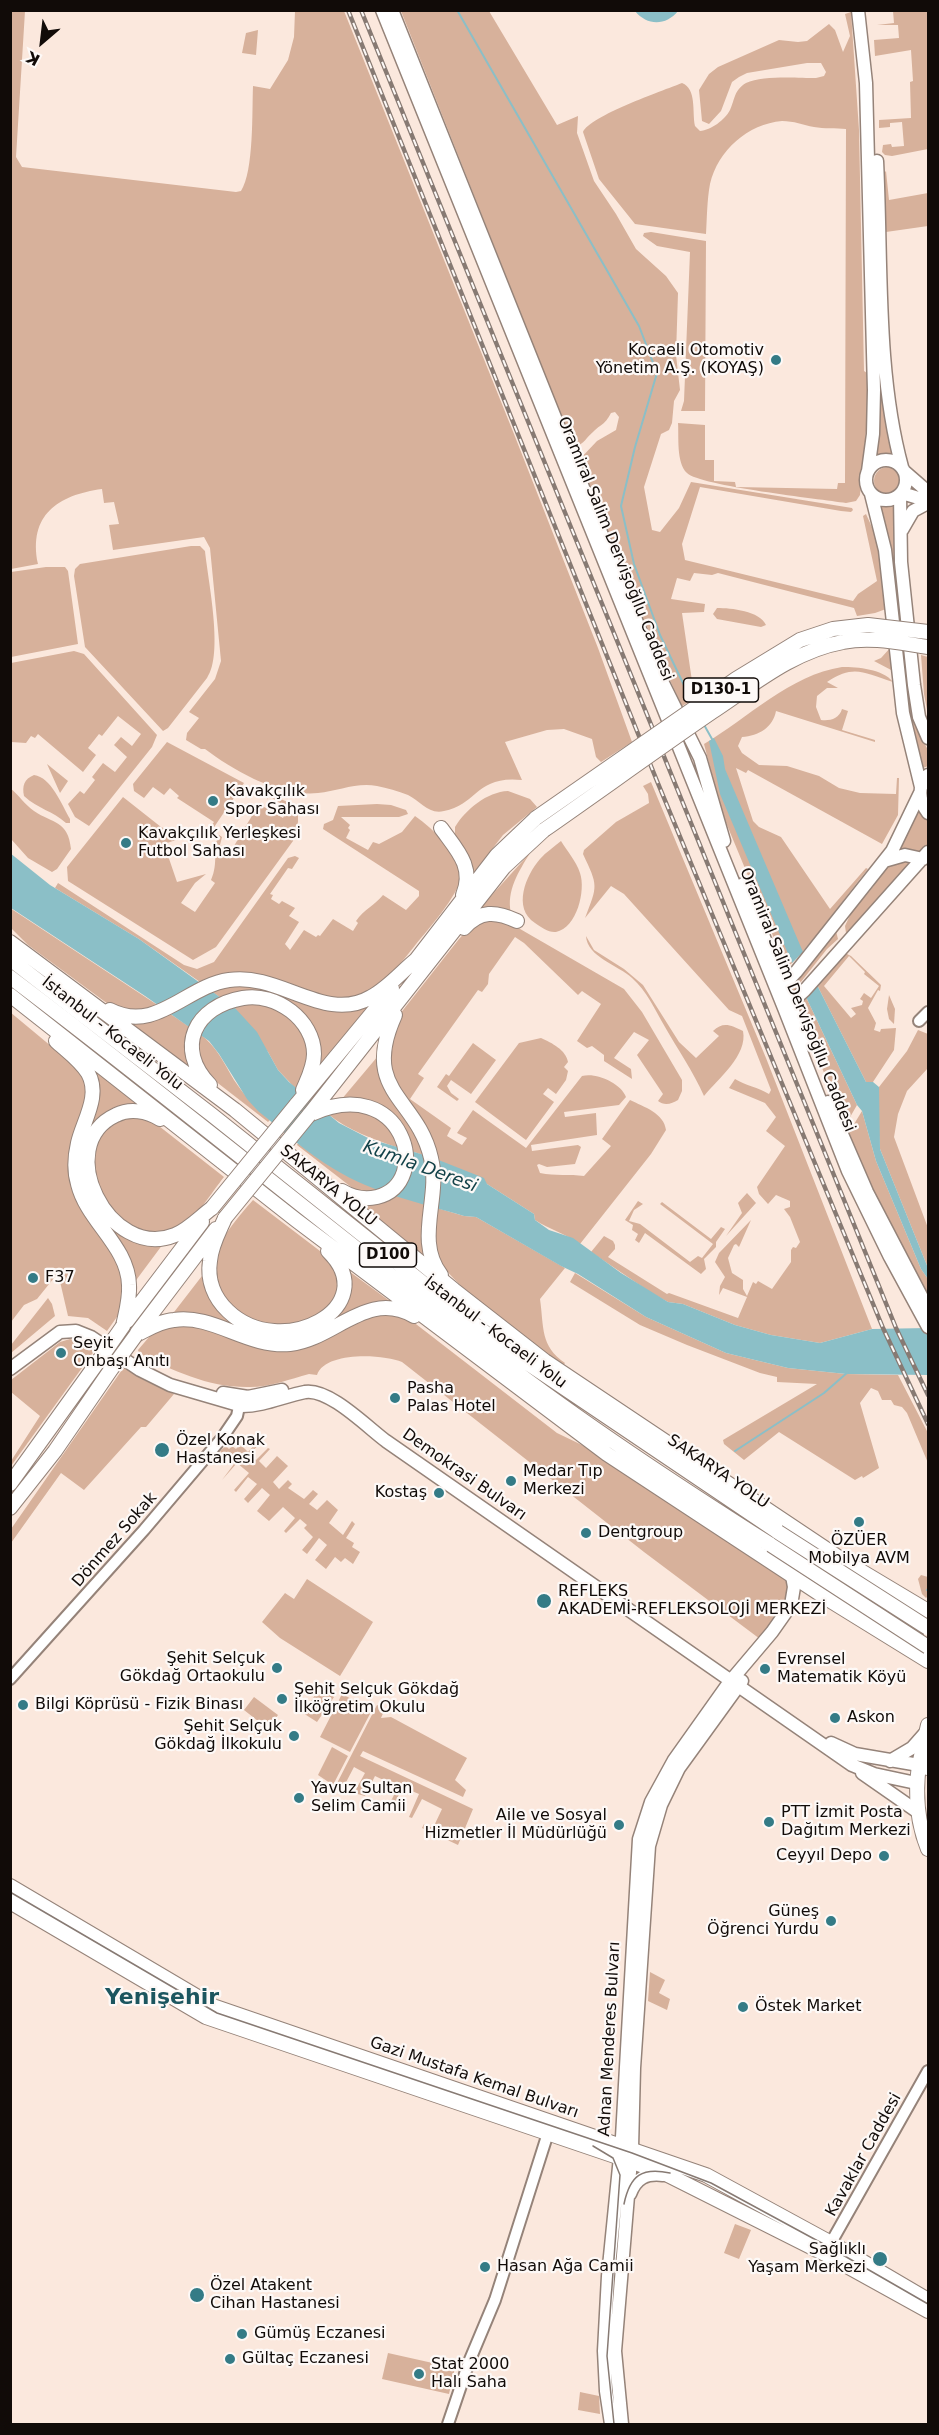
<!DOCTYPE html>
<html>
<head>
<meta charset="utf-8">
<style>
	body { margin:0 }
	#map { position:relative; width:939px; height:2435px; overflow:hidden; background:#fbe8dd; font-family:"DejaVu Sans",sans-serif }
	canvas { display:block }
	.frame { position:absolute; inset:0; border:12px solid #110b08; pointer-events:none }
	.north { position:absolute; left:12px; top:12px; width:60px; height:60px; -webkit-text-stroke:4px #fdf9f7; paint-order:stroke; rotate:208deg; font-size:16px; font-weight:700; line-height:24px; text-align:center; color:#110b08 }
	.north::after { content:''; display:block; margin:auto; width:21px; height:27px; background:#110b08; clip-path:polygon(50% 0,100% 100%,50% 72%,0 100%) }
</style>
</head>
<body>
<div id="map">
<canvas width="939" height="2435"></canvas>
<div class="frame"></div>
<div class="north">K</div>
</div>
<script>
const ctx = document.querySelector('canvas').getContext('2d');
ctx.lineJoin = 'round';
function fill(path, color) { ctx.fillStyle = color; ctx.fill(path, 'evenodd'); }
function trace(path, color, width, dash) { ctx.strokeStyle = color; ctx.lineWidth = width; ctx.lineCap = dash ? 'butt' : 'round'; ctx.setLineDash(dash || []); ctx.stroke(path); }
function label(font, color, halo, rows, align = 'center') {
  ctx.font = font + ' "DejaVu Sans",sans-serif'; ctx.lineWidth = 4.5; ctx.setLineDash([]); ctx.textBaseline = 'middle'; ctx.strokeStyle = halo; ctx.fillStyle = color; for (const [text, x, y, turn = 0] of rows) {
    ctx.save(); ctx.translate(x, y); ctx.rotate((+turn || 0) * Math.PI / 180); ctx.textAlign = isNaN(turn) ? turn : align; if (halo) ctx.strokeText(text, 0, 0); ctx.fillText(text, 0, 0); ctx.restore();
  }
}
fill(new Path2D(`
	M11,10L25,11L16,157L22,167L236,192L241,191C254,171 252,111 253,86L270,89L288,60L294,37L295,11H344L514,434L598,648L632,742L601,762L596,757L592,739L564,729L547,730L505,742L522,780C476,775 477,805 444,811C429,815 420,801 408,795C398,791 387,788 377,786C357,782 338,791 318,793C280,797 234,771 205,749H201L186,740L187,733L199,718L189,712L215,679L221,661L210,548L204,537L113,550L109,525L119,524L114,502L104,503L102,489C58,495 28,515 38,564L11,569Z
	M401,11H489L557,125L578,116L577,133L594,181L616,214L636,249L666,276L678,293L676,355L680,390L674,401L672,423L669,430L661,434L644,487L652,530L660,532L679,508L691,482L852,508L853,510L851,512L841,511L700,487L682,544L685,560L853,601L858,594L877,581L863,516L866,514L875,534L888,600L886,609L875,613L857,616L854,608L718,573L712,575L694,573L690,581L677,578L671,599L705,604L704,612L682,613L692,681L700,695L682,706L652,642L579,460L597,441L616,430L619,417L615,412L611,413C604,426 602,423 593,432C585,439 586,442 574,448Z
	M893,11H928V149L892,156L885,155L882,152L883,145L891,144L892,147L904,146L902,122L890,123V127L879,128V120L911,118L910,82L913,81L911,50L875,56L874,40L899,38L898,25H877L894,23Z
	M851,12L859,130L864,371L867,373V420L860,495L856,501L846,503C820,499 700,486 687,473C676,463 679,436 678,423L705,425V460H714V481L735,482L736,487L837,489L838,483H845L846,129C836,128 824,129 814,127C803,125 794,121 782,121C748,124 718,150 710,184C707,200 707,218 706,234L635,224L599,179L583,132C590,116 662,91 682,83C697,89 692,112 695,126L700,131C711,130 725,120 730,110C735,99 734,90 746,83C763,75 798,78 816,78L824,76L826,72L821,63H807L747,73L739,77L732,82L721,111L709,124L702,121L699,90L709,74L718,67L779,40L798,42L807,41L829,24L835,30L843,52L850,36L845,14Z
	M258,30L256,55L242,53L246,33Z
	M886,171L889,200L928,193V226L886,232L882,175Z
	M651,232L706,241L705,411H681L684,401L690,252L657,246L643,236L644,233Z
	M878,318L896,456L878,458Z
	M874 481a14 14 0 1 1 28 0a14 14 0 1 1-28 0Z
	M895,503L901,607L889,537L880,506Z
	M191,546H200L205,551C208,581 224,654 207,678L168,728L163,731L85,647L74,576L75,569L80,564Z
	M46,567H65L68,571L78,644L11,657V572Z
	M717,608C731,608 760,611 766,625L761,627L717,619L713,614Z
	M891,647L893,671L874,661L881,658Z
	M74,651L84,654L157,735L152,747L89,826L75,817L68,804L80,791L84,794L95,780L92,777L103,763L115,772L127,757L114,745L121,737L132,746L141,734L118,716L102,736L99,734L88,748L96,755L83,772L38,734L35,738L31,736L26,743L11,742V663Z
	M921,655L928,657V715L924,694Z
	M842,667C858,667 883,669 893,682C863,673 855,664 827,682L838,688H827L817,696L816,707L821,720C830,721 839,719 842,709L848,711L842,730L875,740V742L776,711C773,727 759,736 742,737L738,746L742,753L759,765L787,766L819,776L839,788L860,793L896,794L897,778H899L898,815L882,844L748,770L746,773L736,768L753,821L759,827L781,837L830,909L866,868L868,869C842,901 819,935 791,964L788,965L783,960L722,813L704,744C748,718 790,675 842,667Z
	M906,706H910L915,726L928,750V766L923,768Z
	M167,742L244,783L208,836L205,835L214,822L177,798L179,796L170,788L164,795L153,787L144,798L134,791L133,784Z
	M47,764L68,781L60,793Z
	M34,775C51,777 62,805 70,819V823H66C53,811 38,809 24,796C22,786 24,779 34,775Z
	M651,782L766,1058L872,1329L820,1343L771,1335L735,1325L683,1304L668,1302L650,1292L591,1252L604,1236L613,1241L615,1245V1249L608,1257L667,1294L669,1293L738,1318L747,1297L723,1288L719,1295L720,1286L725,1277L715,1262L719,1253L751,1220L739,1247L736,1244L734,1245L728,1258L732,1273L743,1280V1289L747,1296L753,1282L756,1284L758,1281L772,1289L791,1262V1250L793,1247L796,1248L800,1242L790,1217L784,1209L790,1207V1201L776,1195L768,1204L759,1194L757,1187L785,1146L766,1131L776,1117L765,1103L729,1088L735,1079C746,1086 758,1087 769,1094L771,1090L742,1016L729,1010L624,894L611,886L585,918C598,885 598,886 583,854L584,850L616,822L649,803L648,794L643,786Z
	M10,788C19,795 25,805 34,811C53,824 68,820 71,849L57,869L52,872L28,858L11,839Z
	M508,791L530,799L537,807L503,835L472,875L455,838V827C466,809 487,792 508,791Z
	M268,793L298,807V822L293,841L216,947L193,960L68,881L67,867L123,797L161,827L185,837L164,844L177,882L206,874L195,883L181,903L195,912L215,883L211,880C219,863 212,847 219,835L222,837L220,845L231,851L259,804L283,818L288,808L269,796L267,800Z
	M377,804L391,805L406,810L408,814L399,817H341L350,825L348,828L350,830L346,838L368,850L373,842L379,844L402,832L415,816C435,830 453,850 464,872C454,902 432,924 413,948C399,965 382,989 359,997C327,1009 294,982 263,975C241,970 220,974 200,982L139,939L55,888L58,883L184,965L197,969L214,962L288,858L295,856L299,858L292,869L288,868L270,894L273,895L271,899L279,904L282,901L295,908L289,916L299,922L285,944L290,950L304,930L316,937L318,935L320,936L333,919L353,931L358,923L356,921C364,909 374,906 383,895L406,910L419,896V891L323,829L324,824L333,820L338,806Z
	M917,810L928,821V845L921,854L895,852Z
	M561,841C567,851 576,861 580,873C586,890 577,928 556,932C549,933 541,927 535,923C512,908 526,875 540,859C546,852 554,847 561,841Z
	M530,853C519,871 506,891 511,913L493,907L480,908Z
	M897,860H916L849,934L846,933L845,926L851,913L873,887L884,867Z
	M10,908L159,1006L149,1010L127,1011L108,1004L28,945L11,928Z
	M483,919L508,922L624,989L642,1012L682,1080V1091L678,1100C672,1104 664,1106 658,1101L663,1094L637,1055L649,1040L634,1032L614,1058L631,1069L632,1079L604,1061V1055L592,1046L587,1048L577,1041L601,1004L582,991L578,995L524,943L515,937L489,974L488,984L482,992L478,990L418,1074L424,1078L410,1099L451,1128L447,1136L462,1145L467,1138L457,1133L473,1110L526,1148L582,1076C596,1072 621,1083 626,1097L619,1105L564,1112L565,1117L596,1113L597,1135L531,1145L532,1151L578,1145L581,1147L575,1164L547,1167L539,1164L537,1165L540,1173C555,1176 570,1174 584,1176L611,1146L602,1139L630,1100C644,1107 664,1113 666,1130L651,1154L580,1244C567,1234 550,1230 535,1220L534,1214L487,1184L436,1159L387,1062L396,1019L459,939L471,926Z
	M836,931L838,939L827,949L793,992L790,986Z
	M586,936L594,950L624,969L643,985L679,1042L696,1058L719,1036L713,1031C723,1021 731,1025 743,1031C748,1055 718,1079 704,1096C693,1071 678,1050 665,1027C655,1010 647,991 632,978C618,965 587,957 586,936Z
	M845,953L851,956L881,985L880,991L878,990L868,1008L876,1023L874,1030L880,1032L881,1029L896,1028L894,1050L869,1088L817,985ZM849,956L865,972L864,974L879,986L871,998L864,993L860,999L863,1001L862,1005L851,1008L856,1014L851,1018L824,986Z
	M242,982L292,996L375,1000L313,1076L317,1061L293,1006L222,999L210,990Z
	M889,995L895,1009L894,1024L889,1019L887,1009Z
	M806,997L857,1105L845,1126L800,1012V1004Z
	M243,1003C274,1004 298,1012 306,1045C307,1049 309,1054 309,1058C307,1070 302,1079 296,1089L278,1070L268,1052L233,1006Z
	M10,1012L81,1071L89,1093L72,1163L125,1281L119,1314L107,1331L88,1318L68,1316L58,1273L37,1299L24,1305L11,1322Z
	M169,1013L191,1028L192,1070L125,1021Z
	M918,1030L928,1034V1068L907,1091L898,1114L894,1137L928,1228V1268L880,1149L878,1121L879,1087L907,1051Z
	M200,1034C217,1047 224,1063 234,1080C244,1095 256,1109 270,1120L268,1122L210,1077L197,1054Z
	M541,1038C552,1043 566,1050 568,1062L564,1067L568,1071L566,1080L556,1094L548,1088L543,1094L554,1102L526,1140L475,1102L519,1043Z
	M473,1043L496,1060L471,1094L451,1080L447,1086L451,1093L459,1099L457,1101L437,1087L446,1074L449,1076Z
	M378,1056L426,1156L411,1151L405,1132L341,1100Z
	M89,1064L143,1107L101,1118L87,1187L147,1243L163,1244L134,1283L83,1185Z
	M359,1109L389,1124L399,1148C373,1139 349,1131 328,1114Z
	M862,1111L876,1161L921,1269L928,1279V1297L881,1207L848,1134Z
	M134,1117L150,1119L224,1177C211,1193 197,1218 178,1228C155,1239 137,1230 119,1216C116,1214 110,1211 108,1208C104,1204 103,1196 101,1191C88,1159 93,1122 134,1117Z
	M298,1143C323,1163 350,1179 381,1190L367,1193L355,1190L297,1145Z
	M747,1193L756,1203L726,1236L742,1213L738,1203Z
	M395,1194L428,1205L429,1261L359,1202Z
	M253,1200L320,1251C366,1291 315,1331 271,1327C258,1326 235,1313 228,1303C197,1264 226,1231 253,1200Z
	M638,1201L643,1204L634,1210L629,1221L640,1224L690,1262L698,1256L702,1258L713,1244L660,1204L662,1202L711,1239L721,1227L725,1229L716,1242V1247L704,1259L706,1269L701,1274L645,1233L639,1243L635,1240L638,1234L632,1230L633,1225L625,1220Z
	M437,1208L464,1216L476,1217L565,1268L540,1299C544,1327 540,1346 565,1363L563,1366C534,1345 442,1282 434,1249C431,1237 436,1220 437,1208Z
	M346,1269L391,1302L288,1340L171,1316L205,1272L251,1330L332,1318Z
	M575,1273L646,1317L726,1353L788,1368L846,1374L898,1375L928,1433V1463L907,1413L902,1407L894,1405L891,1400H882L878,1391L871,1388L860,1403L879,1468L863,1478L862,1476L855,1480L779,1432L744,1460L724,1444L723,1440L817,1384L777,1382V1377L760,1373L687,1345L640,1325L570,1282Z
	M48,1298L52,1304L55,1316L11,1353V1345Z
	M384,1311L412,1321L557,1433L582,1445L783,1577C799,1597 772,1623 760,1639L644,1552L402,1362C383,1354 325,1351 317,1375L309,1374C290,1379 270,1387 250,1387C210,1388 173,1371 139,1353L138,1350L155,1330L187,1323L267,1348Z
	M70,1339L83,1341L95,1350L11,1466V1461L40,1416L11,1392V1380L60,1342Z
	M124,1367L144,1380L174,1394L146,1427H141L84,1490L61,1473L11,1543V1529Z
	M259,1440L261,1442L250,1454L256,1460L268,1448L270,1449L259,1461L266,1468L277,1456L288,1466L273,1482L279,1489L288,1480L292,1484L288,1488L304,1499L313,1490L318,1494L309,1504L317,1510L327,1500L338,1510L329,1523L343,1535L352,1521L355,1524L346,1538L354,1543L352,1547L360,1552L353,1564L345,1558L341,1562L335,1557L326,1569L315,1560L327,1545L319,1538L307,1554L302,1550L313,1537L304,1528L307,1525L300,1519L286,1533L284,1531L295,1518L283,1507L269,1521L257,1511L270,1495L262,1488L248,1503L244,1499L257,1484L248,1477L236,1492L234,1490L249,1473L237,1463L222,1480L234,1464L220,1451L226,1446L229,1449L232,1446L236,1449L240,1444L248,1452Z
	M921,1575L928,1577V1596L926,1598L922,1594L918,1579Z
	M307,1579L373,1622L340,1676L280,1638L262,1622L285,1593L294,1599Z
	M320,1688L334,1697L317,1722L303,1713Z
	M342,1694L372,1710L350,1752L320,1737Z
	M254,1697L278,1715L268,1729L244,1710Z
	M377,1705L385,1709L381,1718L391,1717L467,1758L455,1780L466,1790L463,1797L363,1751L360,1756L473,1809L458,1845L422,1828L424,1824L433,1828L442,1809L422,1799L412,1818L409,1817L419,1794L402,1787L392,1810L388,1807L398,1787L375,1776L365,1796L354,1793L365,1773L354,1767L343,1788L335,1793L333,1791Z
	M332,1747L348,1756L333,1785L318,1775Z
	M650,1972L665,1980L659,1993L670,1999L667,2010L648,2001Z
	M735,2224L751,2230L739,2259L724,2253Z
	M388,2353L455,2368L449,2394L382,2379Z
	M580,2392L599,2396L600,2414L578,2410Z`), '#d7b19b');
fill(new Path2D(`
	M635,11H678C666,26 647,26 635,11Z
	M714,738L723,756L725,769L803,952L792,963L720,794L709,741Z
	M10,853L50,885L139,939L235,1008L257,1032L278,1070L289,1082L339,1123L370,1139L431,1157L484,1178L487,1184L534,1214L535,1220L549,1230L573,1238L621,1273L668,1302L683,1304L735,1325L771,1335L820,1343L872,1329L928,1328V1375L846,1374L788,1368L726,1353L646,1317L578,1274L561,1266L476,1217L464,1216C421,1203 373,1193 334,1169C307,1153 283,1131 258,1111L247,1099L219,1054L209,1041L145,996L11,908Z
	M817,985L866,1082H873L879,1087L880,1149L928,1268V1279L921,1269L876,1161L862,1111L857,1105L806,997Z`), '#8bbfc7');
trace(new Path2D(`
	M457,10L639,326L657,373L635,447L621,506L634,564L660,635L692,702
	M703,723L712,739
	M735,1451L824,1393L848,1372
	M927,1590L928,1589`), '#8bbfc7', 2);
const tertiary = new Path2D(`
	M919,1021L928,1012
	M10,1679L144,1530L222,1438L237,1416L241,1397
	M828,2248L928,2071
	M448,2424L469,2362L495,2300L548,2133`);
const secondary = new Path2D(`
	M382,10L784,1008L848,1171L890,1257L928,1327
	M392,10L654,665L700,758L724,841
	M858,10L866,83L874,390L873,434L868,471
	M877,161C882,261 876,372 902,467
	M866 480a20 20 0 1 1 40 0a20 20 0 1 1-40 0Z
	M905,472L928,492
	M902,493L928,501
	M871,494L885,550L903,713L921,787
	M900,495L901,562L914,685L919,717L928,738
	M902,530L913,511L928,503
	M928,775C917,787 919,801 928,813
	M884,861L905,855L923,859
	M743,884L806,1044
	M780,989L796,972L892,851L920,793
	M787,1006L804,991L928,852
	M828,1102L867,1192L928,1309
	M10,1369L60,1332L76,1331L91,1337L140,1370L170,1385L242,1406C264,1406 284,1396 305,1392C329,1388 367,1427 386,1441L852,1765L874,1774L916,1783
	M223,1393L248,1397L282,1390
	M831,1743L855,1754L919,1765
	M890,1761L912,1748L927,1731
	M862,1773L918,1812
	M630,2194C636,2178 646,2173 663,2175
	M611,2424L606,2391L604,2351L608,2276L622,2137L639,1839L651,1802L674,1760L728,1684L772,1632L791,1605L794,1587L792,1576
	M622,2424L615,2351L632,2148L634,2068L649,1846L661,1805L679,1768L742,1681`);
const primary = new Path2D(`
	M928,1768L919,1765C915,1794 917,1822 928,1849
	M10,1886L213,2006L706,2175L831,2243L928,2300
	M10,1902L206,2017L662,2172L825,2254L928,2311`);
const trunk = new Path2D(`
	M441,828C456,849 475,867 463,895
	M464,928C480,910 496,911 517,921
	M10,942L235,1110L454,1290L545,1361L841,1559L928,1611
	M10,959L212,1115L502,1346L778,1532
	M412,965L497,855L536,818
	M10,977C174,1101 332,1232 495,1356C584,1424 677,1485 771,1545
	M10,995L296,1220L607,1454L826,1598L928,1661
	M110,1010C156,1034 186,986 229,980C280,972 325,1024 371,997C388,988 402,971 417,959
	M395,1015C360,1092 417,1097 431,1158C441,1198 414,1240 441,1275
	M56,1041C67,1051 80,1060 88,1073C101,1096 83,1121 78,1143C75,1156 74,1171 78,1184C87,1221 128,1246 129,1285C130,1299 126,1312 123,1326
	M210,1085C174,1048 195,1006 243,998C276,992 314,1020 314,1054C314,1067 308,1078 303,1090
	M296,1105L392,989
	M311,1114C404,1072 434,1183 377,1197C364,1200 352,1197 342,1191
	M309,1115L504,867L544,830
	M160,1119C147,1111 130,1108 116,1115C51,1145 109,1262 175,1235C189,1229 200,1217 212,1208
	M225,1218C219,1232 211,1246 210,1261C207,1280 214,1298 228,1311C281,1362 385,1307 328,1251
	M127,1321L202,1222
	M137,1333L216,1229
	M136,1335C148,1329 160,1321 174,1320C214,1314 247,1348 290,1344C335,1339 367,1289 414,1316
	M10,1484L100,1359
	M10,1508L55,1451L112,1368
	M919,1765L928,1725`);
trace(tertiary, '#958379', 14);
trace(secondary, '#958379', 15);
trace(primary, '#958379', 16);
trace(trunk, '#958379', 16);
trace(tertiary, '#fff', 10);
trace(secondary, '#fff', 12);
trace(primary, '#fff', 14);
trace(trunk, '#fff', 14);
trace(new Path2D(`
	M10,1892L217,2013L632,2153L711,2183L829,2247L928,2304
	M593,2146L613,2158L620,2175L607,2356L614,2424
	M624,2204C630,2175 642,2167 670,2173`), '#877a73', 1.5);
const rail = new Path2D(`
	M348,10L657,781L883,1328L928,1424
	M361,10L896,1328L928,1395`);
trace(rail, '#877a73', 4.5);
trace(rail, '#fdf9f7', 2, [7]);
const trunkBridge = new Path2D(`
	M536,818L736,679L800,640L833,629L868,625L928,632
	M544,830C600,791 655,751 712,712C753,685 793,651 843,642C871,636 900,643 928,647
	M212,1208L296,1105
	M225,1218L309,1115
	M100,1359L123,1326
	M112,1368L136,1335
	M778,1532L928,1628
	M771,1545L928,1647`);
trace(trunkBridge, '#958379', 16, []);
trace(trunkBridge, '#fff', 14);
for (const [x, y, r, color] of [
	[776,360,6,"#347b86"],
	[213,801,6,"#347b86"],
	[126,843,6,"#347b86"],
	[33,1278,6,"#347b86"],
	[61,1353,6,"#347b86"],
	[395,1398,6,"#347b86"],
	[162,1450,8,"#347b86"],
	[511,1481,6,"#347b86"],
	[439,1493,6,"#347b86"],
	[859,1522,6,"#347b86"],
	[586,1533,6,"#347b86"],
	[544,1601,8,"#347b86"],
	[277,1668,6,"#347b86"],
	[765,1669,6,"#347b86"],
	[282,1699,6,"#347b86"],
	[23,1705,6,"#347b86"],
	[835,1718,6,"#347b86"],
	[294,1736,6,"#347b86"],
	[299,1798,6,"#347b86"],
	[769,1822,6,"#347b86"],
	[619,1825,6,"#347b86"],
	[884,1856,6,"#347b86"],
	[831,1921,6,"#347b86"],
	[743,2007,6,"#347b86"],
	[880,2259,8,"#347b86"],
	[485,2267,6,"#347b86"],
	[197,2295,8,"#347b86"],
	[242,2334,6,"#347b86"],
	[230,2359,6,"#347b86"],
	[419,2374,6,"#347b86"]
]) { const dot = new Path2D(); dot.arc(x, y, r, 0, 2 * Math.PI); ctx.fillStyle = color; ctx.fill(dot); trace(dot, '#fdf9f7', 2); }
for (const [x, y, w] of [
	[721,690,75],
	[388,1255,57]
]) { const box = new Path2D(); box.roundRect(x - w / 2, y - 12, w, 24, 4.5); ctx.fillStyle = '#fdf9f7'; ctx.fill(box); trace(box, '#110b08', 1.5); }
label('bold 15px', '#110b08', null, [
	["D130-1",721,690],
	["D100",388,1255]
]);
label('16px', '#110b08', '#fdf9f7', [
	["Kocaeli Otomotiv",764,351,"right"],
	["Yönetim A.Ş. (KOYAŞ)",764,369,"right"],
	["Kavakçılık",225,792],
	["Spor Sahası",225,810],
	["Kavakçılık Yerleşkesi",138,834],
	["Futbol Sahası",138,852],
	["F37",45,1278],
	["Seyit",73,1344],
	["Onbaşı Anıtı",73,1362],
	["Pasha",407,1389],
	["Palas Hotel",407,1407],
	["Özel Konak",176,1441],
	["Hastanesi",176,1459],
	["Medar Tıp",523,1472],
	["Merkezi",523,1490],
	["Kostaş",427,1493,"right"],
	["Dentgroup",598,1533],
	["ÖZÜER",859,1541,"center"],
	["Mobilya AVM",859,1559,"center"],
	["REFLEKS",558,1592],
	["AKADEMİ-REFLEKSOLOJİ MERKEZİ",558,1610],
	["Şehit Selçuk",265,1659,"right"],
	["Gökdağ Ortaokulu",265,1677,"right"],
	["Evrensel",777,1660],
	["Matematik Köyü",777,1678],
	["Şehit Selçuk Gökdağ",294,1690],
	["İlköğretim Okulu",294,1708],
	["Bilgi Köprüsü - Fizik Binası",35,1705],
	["Askon",847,1718],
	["Şehit Selçuk",282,1727,"right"],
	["Gökdağ İlkokulu",282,1745,"right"],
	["Yavuz Sultan",311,1789],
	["Selim Camii",311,1807],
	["PTT İzmit Posta",781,1813],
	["Dağıtım Merkezi",781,1831],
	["Aile ve Sosyal",607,1816,"right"],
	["Hizmetler İl Müdürlüğü",607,1834,"right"],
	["Ceyyıl Depo",872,1856,"right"],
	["Güneş",819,1912,"right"],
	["Öğrenci Yurdu",819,1930,"right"],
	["Östek Market",755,2007],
	["Sağlıklı",866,2250,"right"],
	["Yaşam Merkezi",866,2268,"right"],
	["Hasan Ağa Camii",497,2267],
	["Özel Atakent",210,2286],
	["Cihan Hastanesi",210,2304],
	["Gümüş Eczanesi",254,2334],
	["Gültaç Eczanesi",242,2359],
	["Stat 2000",431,2365],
	["Halı Saha",431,2383]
], 'left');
label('16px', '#110b08', '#fdf9f7', [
	["Oramiral Salim Dervişoğllu Caddesi",615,549,68],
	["Oramiral Salim Dervişoğllu Caddesi",797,1000,68],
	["İstanbul - Kocaeli Yolu",112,1034,38],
	["SAKARYA YOLU",328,1186,39],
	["İstanbul - Kocaeli Yolu",495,1333,37],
	["SAKARYA YOLU",718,1472,34],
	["Demokrasi Bulvarı",464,1475,35],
	["Dönmez Sokak",115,1540,-49],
	["Adnan Menderes Bulvarı",610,2039,-87],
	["Gazi Mustafa Kemal Bulvarı",474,2078,19],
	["Kavaklar Caddesi",864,2155,-61]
]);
label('italic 18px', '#134249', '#fdf9f7', [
	["Kumla Deresi",420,1167,20]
]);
label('bold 22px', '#1c565f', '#fdf9f7', [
	["Yenişehir",162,1998]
]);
</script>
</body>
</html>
